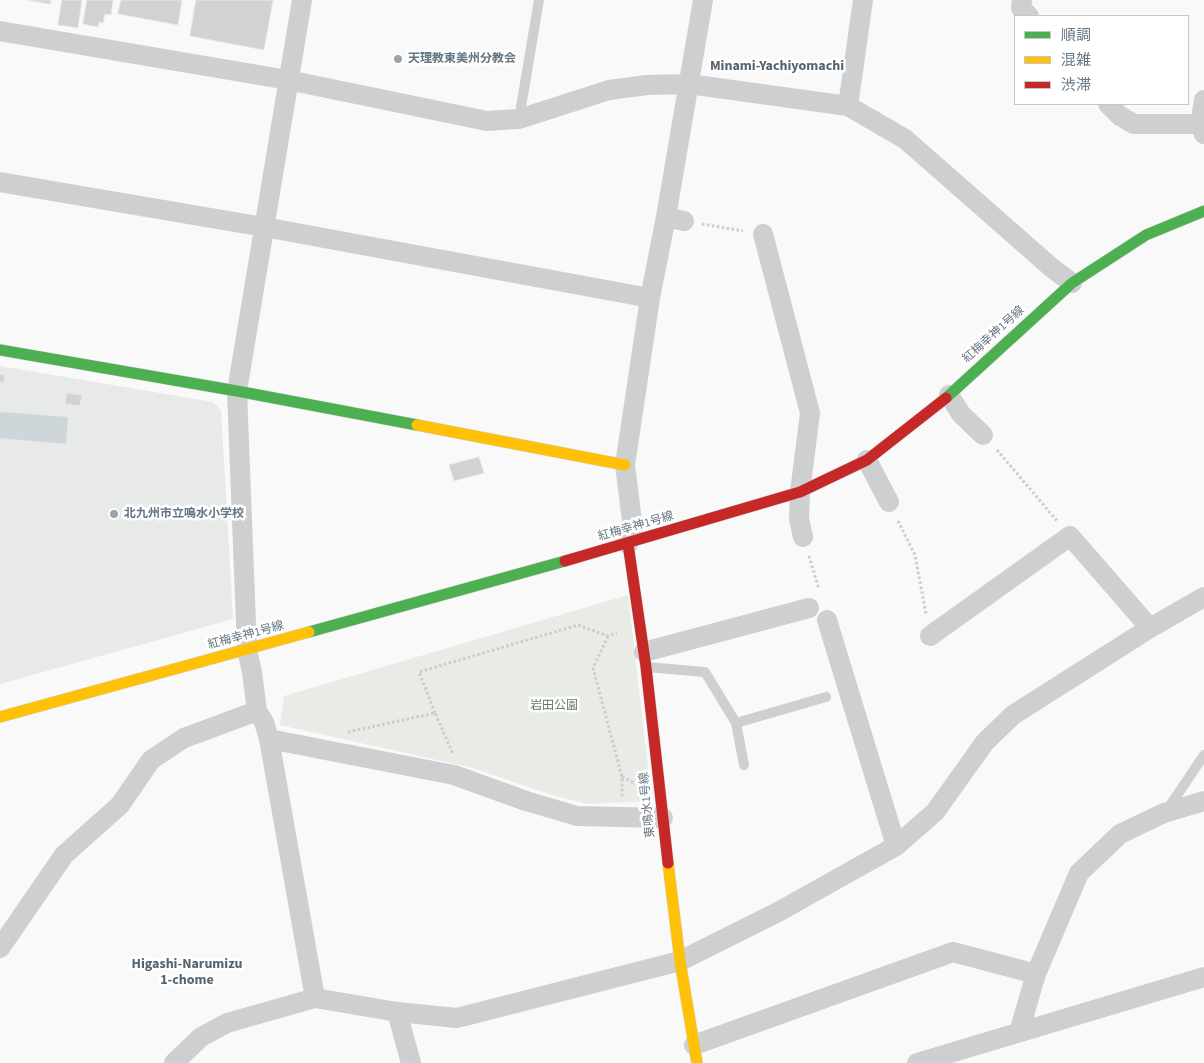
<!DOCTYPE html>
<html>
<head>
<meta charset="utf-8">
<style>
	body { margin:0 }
	#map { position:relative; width:1204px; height:1063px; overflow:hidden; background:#f9f9f9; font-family:"Source Sans 3","Noto Sans JP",sans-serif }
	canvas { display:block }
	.legend { position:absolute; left:1014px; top:15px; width:175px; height:90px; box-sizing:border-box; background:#fff; border:1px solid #c1c8cd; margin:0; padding:6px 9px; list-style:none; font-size:15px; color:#657683 }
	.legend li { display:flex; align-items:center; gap:10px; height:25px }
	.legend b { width:25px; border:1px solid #c1c8cd }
</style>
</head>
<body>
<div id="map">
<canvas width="1204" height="1063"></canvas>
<ul class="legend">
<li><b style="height:6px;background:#4caf50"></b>順調</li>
<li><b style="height:6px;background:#ffc107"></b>混雑</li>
<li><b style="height:6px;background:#c62828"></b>渋滞</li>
</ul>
</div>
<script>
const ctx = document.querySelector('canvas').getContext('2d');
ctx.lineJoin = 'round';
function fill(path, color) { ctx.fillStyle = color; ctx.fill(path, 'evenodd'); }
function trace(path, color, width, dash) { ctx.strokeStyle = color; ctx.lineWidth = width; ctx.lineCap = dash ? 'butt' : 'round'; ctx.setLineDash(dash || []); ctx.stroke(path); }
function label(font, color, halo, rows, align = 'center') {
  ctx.font = font + ' "Source Sans 3","Noto Sans JP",sans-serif'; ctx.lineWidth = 5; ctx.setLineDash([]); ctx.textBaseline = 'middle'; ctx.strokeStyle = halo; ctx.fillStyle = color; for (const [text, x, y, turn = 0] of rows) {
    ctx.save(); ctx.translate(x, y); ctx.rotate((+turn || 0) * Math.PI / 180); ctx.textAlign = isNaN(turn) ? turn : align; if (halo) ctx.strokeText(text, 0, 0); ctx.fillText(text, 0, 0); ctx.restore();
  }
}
fill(new Path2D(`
	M0,366L213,402L221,410L233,619L0,684Z`), '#e8e9e9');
fill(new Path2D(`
	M628,595L652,801L587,804L549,794L473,768L280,725L284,696Z`), '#e8ebe6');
fill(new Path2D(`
	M0,412L68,417L66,444L0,438Z`), '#ced6d9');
const building = new Path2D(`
	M28,0H51L50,4Z
	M62,0H82L78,28L58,25Z
	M87,0H113L111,15L105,14L103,23L99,22L98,27L83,24Z
	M121,0H182L178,25L118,14Z
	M196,0H273L264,50L190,36Z
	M0,374L5,375L3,383L0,382Z
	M67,393L82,395L80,406L65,404Z
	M479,457L484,473L454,481L449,465Z`);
fill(building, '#d0d2d3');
trace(building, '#e8e8e8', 1);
const fast = new Path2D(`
	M0,350L237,391L417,425
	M946,398L1072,283L1146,235L1204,211
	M309,632L565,561`);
const slow = new Path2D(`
	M417,425L625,465
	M0,717L309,632
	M668,863L680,961L697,1063`);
const jam = new Path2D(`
	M628,544L646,667L668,863
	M565,561L800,492L867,460L946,398`);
trace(fast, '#d5d6d7', 12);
trace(slow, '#d5d6d7', 12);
trace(jam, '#d5d6d7', 12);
trace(new Path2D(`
	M702,224L743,231
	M997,450L1058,522
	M898,521L915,555L926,614
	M809,556L819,589
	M608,636L593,668L622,777V798
	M435,713L419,672L578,625L608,636L617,633
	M348,732L435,713L453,754
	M622,777L634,783`), '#cbcccd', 3, [2.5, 2.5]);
trace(new Path2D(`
	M519,119L539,0
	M647,667L705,672L736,723L744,765
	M736,723L826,697
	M1167,810L1204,755`), '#cecfd0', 10);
trace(new Path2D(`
	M302,0L237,391L247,650L252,672L257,711L264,722L269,739L315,998
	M1022,0L1021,8L1029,16
	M0,31L288,80L487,121L519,119L609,90L647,85L689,84L848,106L905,139L1052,268L1072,283
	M1204,100L1200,124L1204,134
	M1108,104L1120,116L1134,124H1200
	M848,106L863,0
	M0,182L264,227L650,298
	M666,217L684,221
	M763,234L810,413L800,492L799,519L803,537
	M949,395L961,414L983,435
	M867,460L889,502
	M628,544L633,529L625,465L650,298L666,217L703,0
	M827,620L896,846
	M930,636L1070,536L1150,628
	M644,652L809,608
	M269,739L454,775L526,801L577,816L663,818
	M0,948L64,855L120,805L151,760L184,738L257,711
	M397,1012L411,1063
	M1019,1032L1036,974L1079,873L1120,834L1164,813L1204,801
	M694,1045L953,952L1036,974
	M174,1063L201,1037L227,1023L315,998L397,1012L457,1018L680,961L778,912L896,846L935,812L985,742L1013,715L1150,628L1204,597
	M917,1063L1204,977`), '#cecfd0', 20);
trace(fast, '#4caf50', 11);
trace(slow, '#ffc107', 11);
trace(jam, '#c62828', 11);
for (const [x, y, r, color] of [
	[398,59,5,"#99a4ac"],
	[114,514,5,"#99a4ac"]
]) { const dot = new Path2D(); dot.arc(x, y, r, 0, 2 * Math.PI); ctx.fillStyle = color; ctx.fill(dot); trace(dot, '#fff', 2); }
label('bold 12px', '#657683', '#fff', [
	["天理教東美州分教会",408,59],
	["北九州市立鳴水小学校",124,514]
], 'left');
label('12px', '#657683', '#fff', [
	["紅梅幸神1号線",994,335,-42],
	["紅梅幸神1号線",636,527,-16],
	["紅梅幸神1号線",246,636,-15],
	["東鳴水1号線",648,805,-96]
]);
label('12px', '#687a64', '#fff', [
	["岩田公園",554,706]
]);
label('bold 14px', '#57646e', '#fff', [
	["Minami-Yachiyomachi",777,67],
	["Higashi-Narumizu",187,965],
	["1-chome",187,981]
]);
</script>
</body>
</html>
